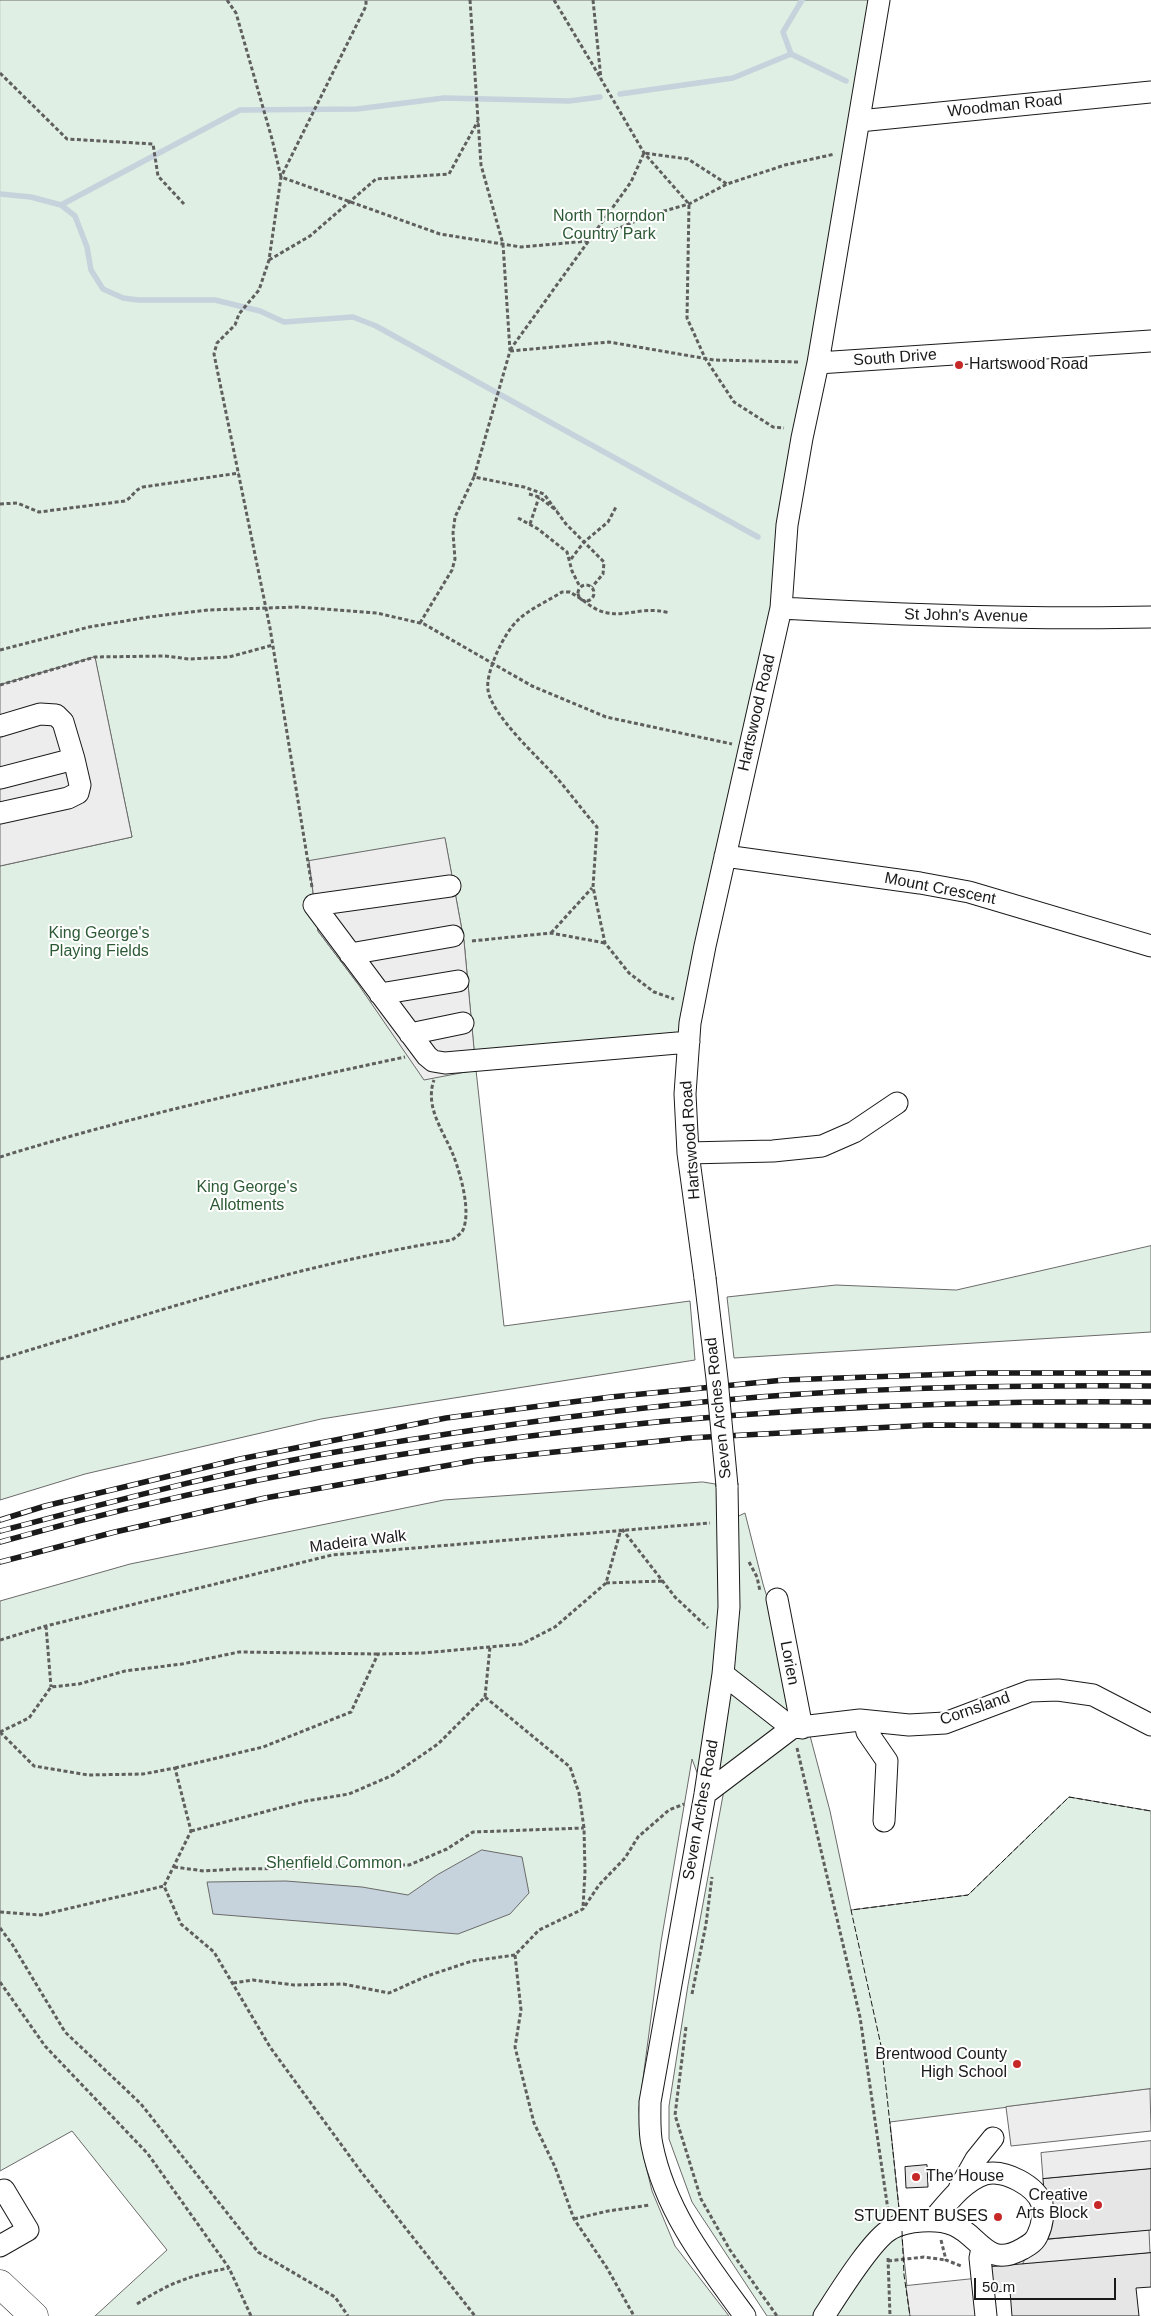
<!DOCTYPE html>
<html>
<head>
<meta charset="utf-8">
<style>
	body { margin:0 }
	#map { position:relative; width:1151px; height:2316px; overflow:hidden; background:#fff; font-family:Arial,sans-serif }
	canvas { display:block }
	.scale { position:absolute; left:974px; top:2278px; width:142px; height:22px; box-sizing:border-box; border:2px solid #1a1a1a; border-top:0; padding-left:6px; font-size:15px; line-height:18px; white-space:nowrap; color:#1a1a1a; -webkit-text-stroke:4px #fff; paint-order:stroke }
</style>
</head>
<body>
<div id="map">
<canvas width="1151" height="2316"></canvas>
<div class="scale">50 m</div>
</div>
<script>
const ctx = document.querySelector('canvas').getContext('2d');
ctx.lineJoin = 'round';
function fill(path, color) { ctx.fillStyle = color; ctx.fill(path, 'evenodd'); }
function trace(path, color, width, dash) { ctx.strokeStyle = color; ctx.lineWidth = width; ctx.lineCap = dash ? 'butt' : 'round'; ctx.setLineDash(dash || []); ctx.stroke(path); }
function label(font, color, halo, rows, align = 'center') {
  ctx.font = font + ' Arial,sans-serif'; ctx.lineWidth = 4; ctx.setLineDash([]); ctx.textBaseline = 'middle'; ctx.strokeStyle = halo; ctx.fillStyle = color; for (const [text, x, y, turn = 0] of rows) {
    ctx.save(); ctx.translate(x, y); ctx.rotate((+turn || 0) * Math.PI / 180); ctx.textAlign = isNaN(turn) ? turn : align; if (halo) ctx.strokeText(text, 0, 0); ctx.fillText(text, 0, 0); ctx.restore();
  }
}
const green = new Path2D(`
	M0,0H884L689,1042L475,1061L464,941L445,839L309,862L318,931L358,984L476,1070L504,1326L690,1301L695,1360L321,1419L85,1474L0,1500V866L132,837L95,658L0,685Z
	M1151,1246V1332L734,1358L727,1297L836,1285L956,1290Z
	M703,1482L727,1486L728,1521L745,1513L763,1584L809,1732L830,1811L851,1910L968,1895L1069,1797L1151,1811V2089L890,2122L910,2316H767L692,2202L669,2139V2106L688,1985L726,1779L705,1794L692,1759L661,1942L639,2109L644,2158L652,2191L675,2246L729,2316H95L167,2250L72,2131L0,2171V1601L130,1564L444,1500Z`);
fill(green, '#e0efe3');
trace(green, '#6a6a6a', 1);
const parking = new Path2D(`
	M95,657L132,837L0,866V685Z
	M445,838L464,941L476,1070L424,1080L358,984L318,931L309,861Z
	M1150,2089L1151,2131L1011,2146L1006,2107Z
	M1151,2141V2169L1043,2179L1041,2153Z
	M1149,2230L1150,2253L1022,2265L1038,2234L1048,2239Z
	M992,2277L996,2316H910L906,2286Z`);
fill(parking, '#ededed');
trace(parking, '#6a6a6a', 1);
const water = new Path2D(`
	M482,1850L522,1857L529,1893L510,1914L458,1934L213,1914L207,1882L286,1881L362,1887L408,1895L437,1875Z`);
fill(water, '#c6d2dc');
trace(water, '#6a6a6a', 1);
trace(new Path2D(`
	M802,0L783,32L791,54L846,81
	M620,94L733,78L791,54
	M0,194L31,197L61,205L75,216L87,247L91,270L103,289L123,298L138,300H215L260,311L284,322L353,317L376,326L758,537
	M61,205L240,110L357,109L444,98L569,101L600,97`), '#c6d2dc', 5.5);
const building = new Path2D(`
	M927,2165L928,2187L906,2188L905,2167Z
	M1151,2169V2230L1048,2239L1043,2179Z
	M1151,2253V2287L1136,2288L1139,2316H1012L1010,2291L993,2292L991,2267Z`);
fill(building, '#e6e6e6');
trace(building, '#1a1a1a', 1);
const minor = new Path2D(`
	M859,121L1151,92
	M818,363L1151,341
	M781,608C904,615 1028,620 1151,617
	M0,726L40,714L56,715L63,722L74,759L0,778
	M0,813L68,798L78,793L80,785L74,759
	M725,856L920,883L969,892L1151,946
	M450,886L314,905L427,1056L433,1061L445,1063L689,1042
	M350,954L453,936
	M380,994L458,981
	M410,1034L463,1023
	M688,1153L773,1151L822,1146L854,1132L897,1103
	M705,1278L688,1153L685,1094L690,1023L705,946L781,608L787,525L802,438L818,363L879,0
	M727,1486L729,1607L723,1674L705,1794L650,2102C650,2116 649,2131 652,2145C665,2211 706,2263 745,2316
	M777,1599L802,1728
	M723,1674L792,1728
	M860,1720L865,1724L867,1732L887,1761L884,1821
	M705,1794L792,1728L860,1720L909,1725L945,1723L1030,1691L1058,1690L1093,1695L1151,1725
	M959,2189L976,2159L993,2138
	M0,2246L28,2230L4,2190
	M982,2248L980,2258L986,2316
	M824,2316C837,2296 872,2239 891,2229C906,2220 937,2218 954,2225C980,2236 987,2269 1022,2249C1029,2245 1035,2242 1038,2234C1042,2226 1044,2213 1042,2204C1036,2186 1005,2169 985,2174C963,2181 946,2205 932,2221`);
const major = new Path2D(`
	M0,2284L34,2316`);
trace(minor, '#1a1a1a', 23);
trace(major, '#1a1a1a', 29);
trace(new Path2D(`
	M227,0L236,13L272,139L281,177L440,234L521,247L588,241L650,215L689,204L727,184L785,165L835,154
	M470,0L481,165L503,244L510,351L474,477
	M554,0L600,77
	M593,0L601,79L644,153L689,204L687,318L705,358L734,402L773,427L784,428
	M0,73L67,139L153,144L158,176L184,204
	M269,260L310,236L376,179L449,174L478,121
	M510,350L631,182L644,153L688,159L727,184
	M510,351L609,342L714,360L798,362
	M529,494L539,497L557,511
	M0,504L17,503L39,512L125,501C133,497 134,490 143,487L239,473
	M518,518L538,529L567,552L572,571L580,587
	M530,524L539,497
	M571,559L584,542L608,522L616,507
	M578 593a8 8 0 1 1 16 0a8 8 0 1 1-16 0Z
	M581,599L570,592H562C548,601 529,609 517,621C504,633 485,673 488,690C492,716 538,757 556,777C570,793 583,811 597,827L593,887L605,943L629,973L654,992L674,999
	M583,600C615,628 635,603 670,613
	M420,623L452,570L455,559L453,533L455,517L474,477L524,487L544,494L566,524L604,562L603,574L592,587
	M0,650L89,627L149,617L208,610L298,607L377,613L424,624L532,686L606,717L732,744
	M0,685L95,657L165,656L189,659L229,657L273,645
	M312,887L270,628L214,354L217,343L235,325L239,314L259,290L269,260L281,177L366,6V0
	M551,933L592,888
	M472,941L551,933L605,943
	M0,1157C132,1116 269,1086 405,1057
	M0,1359C149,1314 298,1264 452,1240C456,1237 461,1234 463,1230C471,1211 461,1176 454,1157C445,1133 424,1108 434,1080
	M622,1529L675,1597L708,1628
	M749,1562L757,1577L760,1591
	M606,1583L662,1581
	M46,1626L51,1687
	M0,1640L46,1626L332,1555L710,1523
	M485,1697L570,1767L579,1793L584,1828L585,1872L583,1907
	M0,1732L34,1766L88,1775L143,1774L175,1768L191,1831L164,1886L181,1924L214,1952L270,2047L362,2173L475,2316
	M0,1732L29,1718L51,1687L79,1684L125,1671L182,1664L239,1652L378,1654
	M797,1748L860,2017L888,2210
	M175,1768L263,1747L351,1712L378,1654L423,1653L522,1644L555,1627L606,1583L621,1529
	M191,1831L306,1801L349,1794L393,1775L438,1744L485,1697L490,1647
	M174,1867L204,1871L236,1869L321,1868L360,1864L409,1865L447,1849L473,1832L584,1828
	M0,1912L41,1915L164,1886
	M0,1928L12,1944L65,2032L141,2104L258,2252L335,2297L348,2316
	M515,1955L521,2010L515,2047L534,2123L555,2167L574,2219L607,2268L634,2316
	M0,1982L45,2046L148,2154L229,2268L251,2316
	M233,1983L253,1980L294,1985L343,1984L389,1993L427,1976L472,1961L515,1955L539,1930L583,1909L599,1885L625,1858L638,1837L669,1810L684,1804
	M692,1994L706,1924L712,1877
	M686,2027L675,2115L701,2199L730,2250L777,2316
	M574,2219L608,2211L650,2205
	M941,2240L946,2260L961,2266
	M888,2258L890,2316
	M888,2261L924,2257L946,2260
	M137,2304C169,2283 191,2275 229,2268`), '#5f5f5f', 3, [4, 2.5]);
trace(minor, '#fff', 21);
trace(major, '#fff', 28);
const rail = new Path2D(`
	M0,1520L45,1506L240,1459L446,1418L611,1397L784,1380L982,1373H1151
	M0,1531C115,1501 230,1470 347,1450C484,1427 622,1408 759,1397C890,1387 1020,1385 1151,1386
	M0,1542C373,1437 764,1398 1151,1402
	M0,1562L115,1532L265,1498L478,1460L689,1438L929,1425L1151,1426`);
trace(rail, '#1a1a1a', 5.5);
trace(rail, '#fff', 4, [11]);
const minorBridge = new Path2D(`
	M705,1278L717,1379L727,1486`);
trace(minorBridge, '#1a1a1a', 23, []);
trace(minorBridge, '#fff', 21);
trace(new Path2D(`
	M900,2217L882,2050L851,1910L968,1895L1069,1797L1151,1811
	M902,2231L904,2275L910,2316`), '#1a1a1a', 1, [6, 2.5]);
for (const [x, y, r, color] of [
	[959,365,5,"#c62828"],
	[1017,2064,5,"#c62828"],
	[916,2177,5,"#c62828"],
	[1098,2205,5,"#c62828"],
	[998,2217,5,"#c62828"]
]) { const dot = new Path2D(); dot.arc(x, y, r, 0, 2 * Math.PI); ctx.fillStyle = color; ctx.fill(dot); trace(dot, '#fff', 2); }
label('16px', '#1a1a1a', '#fff', [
	["Woodman Road",1005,106,-6],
	["South Drive",895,358,-4],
	["St John's Avenue",966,616,1],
	["Hartswood Road",757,713,-77],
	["Mount Crescent",940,889,11],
	["Hartswood Road",691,1140,-94],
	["Seven Arches Road",719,1408,-96],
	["Madeira Walk",358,1542,-7],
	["Lorien",789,1663,79],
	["Cornsland",975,1709,-19],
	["Seven Arches Road",701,1810,-80]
]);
label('16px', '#2b5a34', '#fff', [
	["North Thorndon",609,217],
	["Country Park",609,235],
	["King George's",99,934],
	["Playing Fields",99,952],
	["King George's",247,1188],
	["Allotments",247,1206],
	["Shenfield Common",334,1864]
]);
label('16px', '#1a1a1a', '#fff', [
	["Hartswood Road",969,365,"left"],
	["Brentwood County",1007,2055],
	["High School",1007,2073],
	["The House",926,2177,"left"],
	["Creative",1088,2196],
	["Arts Block",1088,2214],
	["STUDENT BUSES",988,2217]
], 'right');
</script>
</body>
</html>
